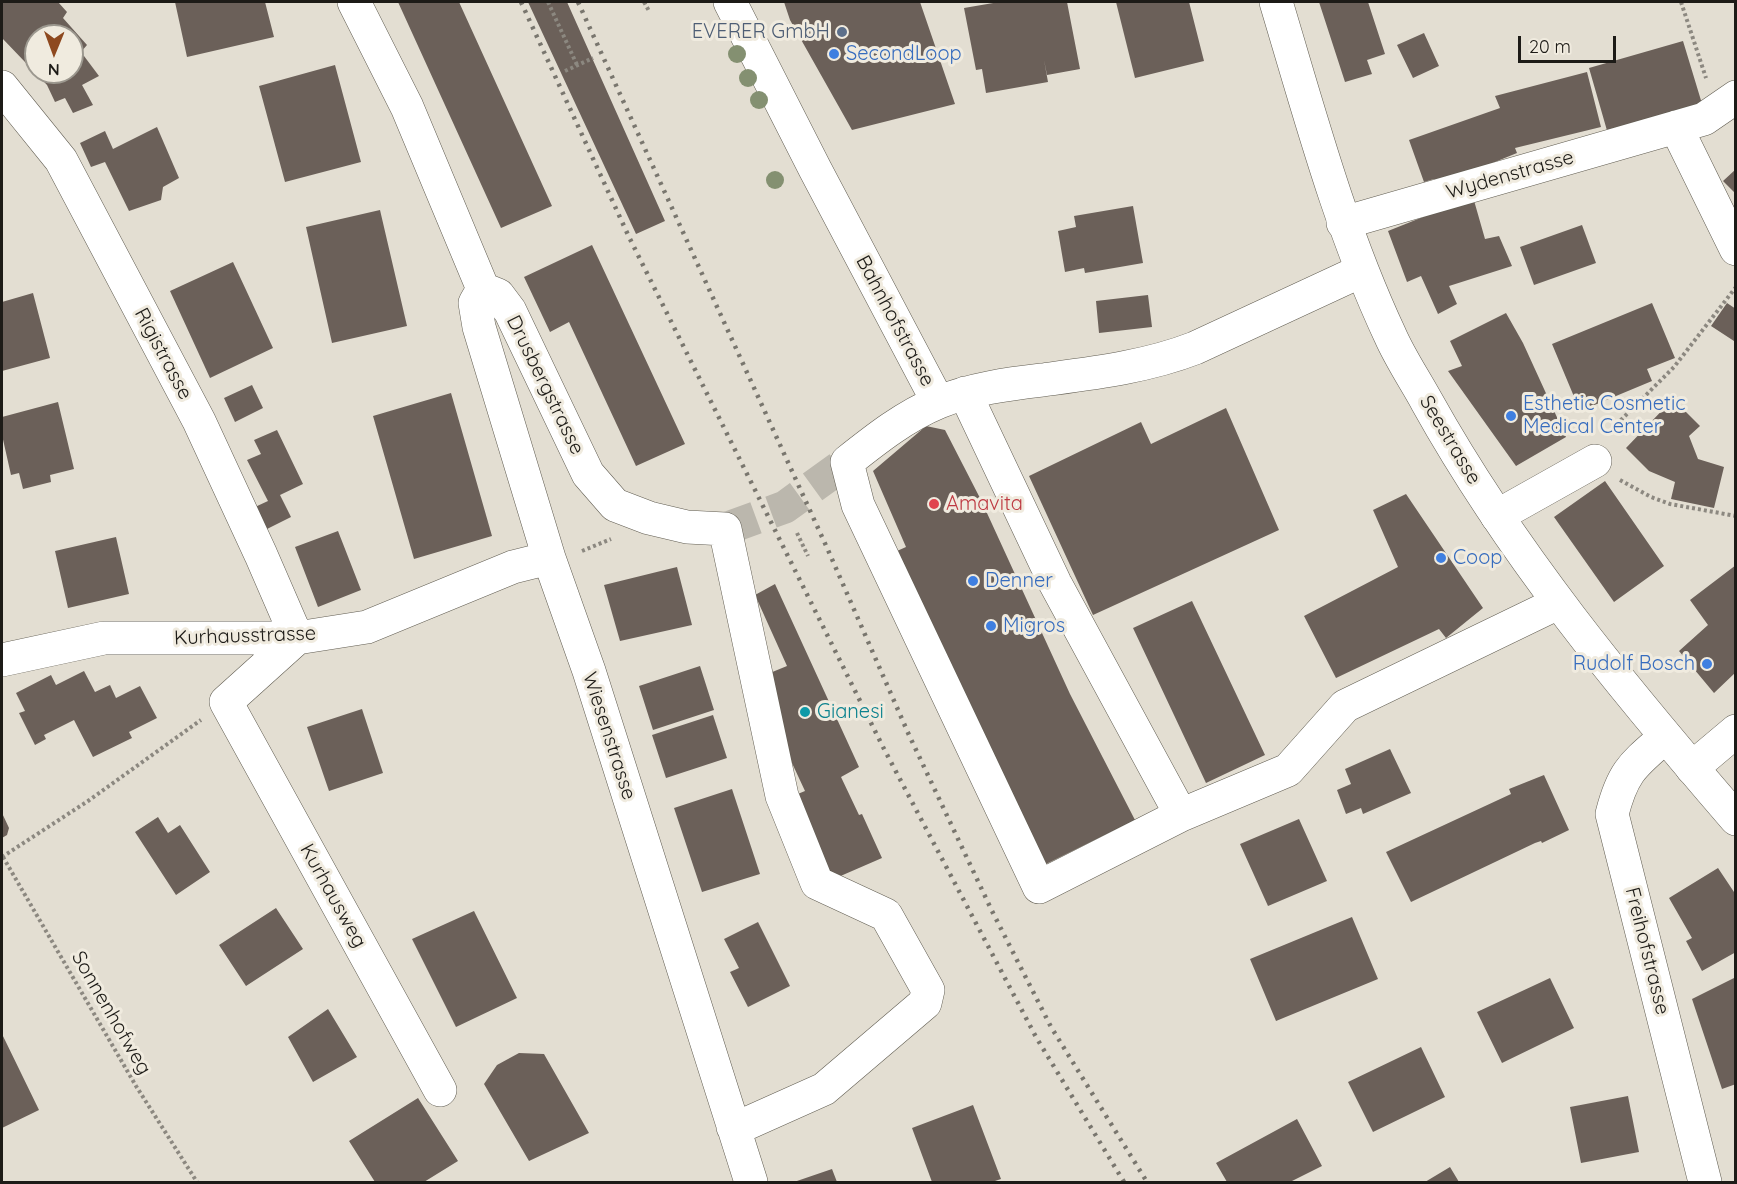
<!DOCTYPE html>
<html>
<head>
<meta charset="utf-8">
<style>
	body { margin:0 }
	#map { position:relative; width:1737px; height:1184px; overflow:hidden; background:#e3ded2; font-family:Quicksand,sans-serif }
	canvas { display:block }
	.frame { position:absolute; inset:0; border:3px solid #1d1b17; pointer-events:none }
	.north { position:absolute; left:24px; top:24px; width:60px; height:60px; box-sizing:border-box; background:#f0ebdf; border:2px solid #9c988f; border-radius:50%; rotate:181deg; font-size:16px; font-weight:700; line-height:24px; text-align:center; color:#1d1b17 }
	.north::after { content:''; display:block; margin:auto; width:21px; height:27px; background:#8e491f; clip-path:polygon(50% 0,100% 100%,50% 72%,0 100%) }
	.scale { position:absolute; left:1518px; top:36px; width:98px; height:27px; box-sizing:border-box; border:3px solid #1d1b17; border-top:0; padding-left:8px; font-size:18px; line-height:21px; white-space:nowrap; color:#1d1b17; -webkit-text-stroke:4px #f0ebdf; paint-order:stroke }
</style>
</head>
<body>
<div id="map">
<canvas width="1737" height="1184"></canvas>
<div class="frame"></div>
<div class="north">N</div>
<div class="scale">20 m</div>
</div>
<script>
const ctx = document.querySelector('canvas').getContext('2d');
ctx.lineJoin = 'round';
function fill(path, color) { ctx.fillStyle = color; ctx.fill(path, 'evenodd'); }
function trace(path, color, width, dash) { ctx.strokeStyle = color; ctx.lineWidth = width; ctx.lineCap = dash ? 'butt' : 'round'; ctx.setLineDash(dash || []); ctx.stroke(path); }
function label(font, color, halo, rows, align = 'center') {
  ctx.font = font + ' Quicksand,sans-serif'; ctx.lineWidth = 6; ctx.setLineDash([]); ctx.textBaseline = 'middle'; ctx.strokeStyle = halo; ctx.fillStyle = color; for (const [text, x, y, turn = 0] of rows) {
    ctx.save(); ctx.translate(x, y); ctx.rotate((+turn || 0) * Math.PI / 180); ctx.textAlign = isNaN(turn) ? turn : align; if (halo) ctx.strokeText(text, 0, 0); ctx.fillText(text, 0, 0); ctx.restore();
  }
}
fill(new Path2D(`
	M2,2H58L67,12L63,18L87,45L81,52L99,76L82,85L93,105L73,113L65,98L55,102L47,85L2,38ZM36,36H72V72H36Z
	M175,2H265L274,37L187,57Z
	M398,2H459L552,206L501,228Z
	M528,2H567L665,221L636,234Z
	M784,2H920L955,104L852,130L790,20Z
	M999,2H1067L1080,69L1047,75L1044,60L1048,82L986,93L982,69L976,70L964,8Z
	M1116,2H1189L1204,61L1135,78Z
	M1319,2H1368L1385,54L1367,60L1372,74L1345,82Z
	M1424,33L1439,66L1413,78L1397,45Z
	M1683,41L1703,107L1608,134L1589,68Z
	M335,65L361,162L285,182L259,86Z
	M1587,72L1601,127L1515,148L1517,153L1436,186L1434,179L1424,182L1409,140L1500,108L1495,96Z
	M157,127L179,178L163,187L161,200L129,211L105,162L91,167L80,143L105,131L113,149Z
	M1736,169V194L1723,181Z
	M1473,197L1485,239L1499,236L1512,266L1449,286L1457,304L1438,314L1421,276L1407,282L1388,231Z
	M1133,206L1143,263L1085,273L1084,268L1065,272L1058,231L1076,227L1074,216Z
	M380,210L407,326L332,343L306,227Z
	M1582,225L1596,263L1534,285L1520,247Z
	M592,245L685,444L636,466L569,322L550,332L524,277Z
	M233,262L273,348L210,378L170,291Z
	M33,293L50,358L2,371V302Z
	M1148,295L1152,327L1099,333L1096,301Z
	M1652,303L1675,358L1647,369L1652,381L1580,411L1552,344Z
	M1727,303L1736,309L1734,341L1711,326Z
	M1506,313L1523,343L1566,437L1516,466L1448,371L1462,366L1450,341Z
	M252,385L263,408L235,422L224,398Z
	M451,393L492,536L414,559L373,416Z
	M1673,399L1700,426L1689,436L1698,459L1724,467L1714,508L1671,499L1675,482L1649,471L1626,448Z
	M58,402L74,469L50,475L51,482L23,489L19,473L11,475L2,435V417Z
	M1226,408L1279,530L1093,615L1029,476L1141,422L1151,444Z
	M926,426L945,430L981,500L1070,694L1135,820L1044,865L888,555L906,547L873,471Z
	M277,430L303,484L280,495L291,517L267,529L255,507L268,501L247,460L261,454L254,440Z
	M1605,481L1664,566L1614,602L1554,517Z
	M1406,494L1483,608L1446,638L1439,629L1336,678L1304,616L1398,567L1373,510Z
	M338,531L361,590L318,607L295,547Z
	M116,537L129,594L68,608L55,551Z
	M1736,565V672L1714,693L1679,651L1708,625L1690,600Z
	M677,567L692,625L620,641L604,585Z
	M775,584L859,767L841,777L859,815L862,814L882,858L829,881L788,798L805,791L785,748L765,675L787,666L755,595Z
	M1192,601L1265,755L1206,783L1133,628Z
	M700,666L714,710L653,730L639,686Z
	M84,671L95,692L110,685L116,698L140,686L157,718L129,732L132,738L93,757L74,720L44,735L46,739L35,745L19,713L25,711L16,693L51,675L56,685Z
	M362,709L383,773L329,791L307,727Z
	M713,715L727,758L666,778L652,735Z
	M1390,749L1411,793L1363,814L1361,808L1346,814L1337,790L1351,784L1345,769Z
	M1544,775L1569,830L1542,843L1541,841L1535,843L1411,902L1386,852L1511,794L1509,789Z
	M732,789L760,874L702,892L674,808Z
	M2,813L9,828L7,835L2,838Z
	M158,817L168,833L180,825L210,872L176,895L135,832Z
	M1299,819L1327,881L1268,906L1240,844Z
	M1718,868L1736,895V952L1702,971L1686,941L1692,938L1669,898Z
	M276,908L303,949L246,986L219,945Z
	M474,911L517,998L456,1027L412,939Z
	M1352,917L1378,979L1276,1021L1250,959Z
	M758,922L790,986L748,1007L730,972L739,968L724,939Z
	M1736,977V1084L1722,1089L1692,999Z
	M1550,978L1574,1028L1502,1063L1477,1012Z
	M328,1009L357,1057L313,1082L288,1037Z
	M2,1034L39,1110L2,1128Z
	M1421,1047L1445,1097L1373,1132L1348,1082Z
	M519,1053L544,1054L589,1133L529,1161L484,1084L497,1065Z
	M1628,1096L1639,1152L1581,1163L1570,1107Z
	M418,1098L458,1161L424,1182H375L349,1141Z
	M973,1105L1001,1179L992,1182H932L912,1128Z
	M1297,1119L1322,1166L1290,1182H1227L1216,1163Z
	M1450,1167L1459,1182H1425Z
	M832,1169L837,1182H794Z`), '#6b6059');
trace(new Path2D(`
	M725,529L785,507L847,462`), '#bbb7ad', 33, [33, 16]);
const minor = new Path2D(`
	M354,2L407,107L483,289L498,295L510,311L588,474L615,505L649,518L687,527L725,529L782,796L817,883L886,915L928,990L925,1003L824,1089L748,1123L733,1127
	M730,2L815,169L938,402
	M2,87L61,160L199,421L261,555L297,638L226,702L440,1090
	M1676,127L1736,249
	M1343,223L1704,119L1736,97
	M483,289L475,303L479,327L549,558L589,671L751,1182
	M965,393L1055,583L1181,815L1288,770L1345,706L1558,603
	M1497,516L1595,461
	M2,660L104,638H297L367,627L513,567L549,558
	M1665,737C1633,765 1623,771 1612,814L1705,1182
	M1692,768L1736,731
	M1181,815L1039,887L858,505L847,462C876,439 905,416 939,402C972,389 1007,384 1042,380C1094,373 1146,367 1195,348L1361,271`);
const major = new Path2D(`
	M1276,2C1310,115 1340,228 1390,335C1400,358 1415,380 1427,402C1511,553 1623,688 1736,819`);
trace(minor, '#615d52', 34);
trace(major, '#615d52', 34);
trace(new Path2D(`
	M548,2L577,65
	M644,2L649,11
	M1681,2L1706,78
	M565,71L593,58
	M1608,433L1674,367L1736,287
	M1620,480L1651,497L1670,504L1736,516
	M797,533L808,556
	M582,551L611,539
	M2,857L88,801L201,720
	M3,857L136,1086L197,1182`), '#8c8880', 4, [3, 3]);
trace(minor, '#fff', 33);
trace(major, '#fff', 33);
trace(new Path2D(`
	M521,2L629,237L883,747L1036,1037L1124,1182
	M578,2L828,550L909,735L992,911L1051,1027L1147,1182`), '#79766e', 4.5, [3, 6]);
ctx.fillStyle = '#849071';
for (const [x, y] of [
	[725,31],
	[737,54],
	[748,78],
	[759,100],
	[775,180]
]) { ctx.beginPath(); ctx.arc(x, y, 9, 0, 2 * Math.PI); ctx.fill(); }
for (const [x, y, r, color] of [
	[842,32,6,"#5c6f8a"],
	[834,54,6,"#3f7fe0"],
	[1511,416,6,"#3f7fe0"],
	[934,504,6,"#e0444e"],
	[1441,558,6,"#3f7fe0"],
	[973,581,6,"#3f7fe0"],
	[991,626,6,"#3f7fe0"],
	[1707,664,6,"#3f7fe0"],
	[805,712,6,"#0f9aa8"]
]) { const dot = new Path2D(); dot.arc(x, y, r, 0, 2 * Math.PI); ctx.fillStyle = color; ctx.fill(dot); trace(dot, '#f0ebdf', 2); }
label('20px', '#4e5e75', '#f0ebdf', [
	["EVERER GmbH",830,32]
], 'right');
label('20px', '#366cbe', '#f0ebdf', [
	["SecondLoop",846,54],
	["Esthetic Cosmetic",1523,404],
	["Medical Center",1523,427],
	["Coop",1453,558],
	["Denner",985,581],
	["Migros",1003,626],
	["Rudolf Bosch",1695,664,"right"]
], 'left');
label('20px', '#1d1b17', '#f0ebdf', [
	["Wydenstrasse",1510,175,-16],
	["Bahnhofstrasse",895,321,62],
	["Rigistrasse",163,354,62],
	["Drusbergstrasse",545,385,64],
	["Seestrasse",1450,440,59],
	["Kurhausstrasse",245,636,-2],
	["Wiesenstrasse",609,736,72],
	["Kurhausweg",333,896,61],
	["Freihofstrasse",1647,951,76],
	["Sonnenhofweg",111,1013,60]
]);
label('20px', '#be3a42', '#f0ebdf', [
	["Amavita",946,504]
], 'left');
label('20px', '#0d838f', '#f0ebdf', [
	["Gianesi",817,712]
], 'left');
</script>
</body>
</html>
